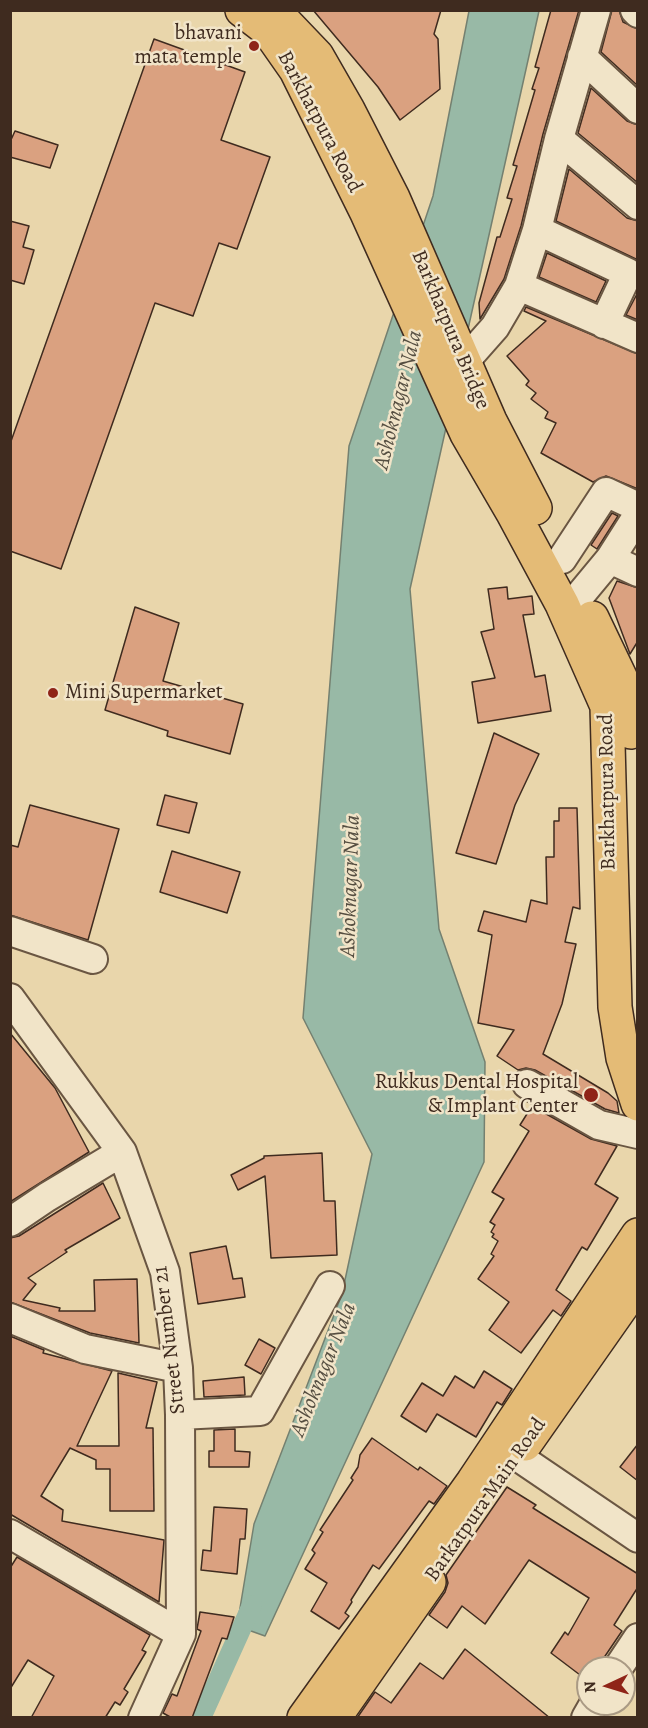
<!DOCTYPE html>
<html>
<head>
<meta charset="utf-8">
<style>
	body { margin:0 }
	#map { position:relative; width:648px; height:1728px; overflow:hidden; background:#e9d6ab; font-family:Alegreya,serif }
	canvas { display:block }
	.frame { position:absolute; inset:0; border:12px solid #3f2b1f; pointer-events:none }
	.north { position:absolute; left:576px; top:1656px; width:60px; height:60px; box-sizing:border-box; background:#f1e4c8; border:2px solid #aa9a84; border-radius:50%; rotate:266deg; font-size:16px; font-weight:700; line-height:24px; text-align:center; color:#3f2b1f }
	.north::after { content:''; display:block; margin:auto; width:21px; height:27px; background:#8f2418; clip-path:polygon(50% 0,100% 100%,50% 72%,0 100%) }
</style>
</head>
<body>
<div id="map">
<canvas width="648" height="1728"></canvas>
<div class="frame"></div>
<div class="north">N</div>
</div>
<script>
const ctx = document.querySelector('canvas').getContext('2d');
ctx.lineJoin = 'round';
function fill(path, color) { ctx.fillStyle = color; ctx.fill(path, 'evenodd'); }
function trace(path, color, width, dash) { ctx.strokeStyle = color; ctx.lineWidth = width; ctx.lineCap = dash ? 'butt' : 'round'; ctx.setLineDash(dash || []); ctx.stroke(path); }
function label(font, color, halo, rows, align = 'center') {
  ctx.font = font + ' Alegreya,serif'; ctx.lineWidth = 5; ctx.setLineDash([]); ctx.textBaseline = 'middle'; ctx.strokeStyle = halo; ctx.fillStyle = color; for (const [text, x, y, turn = 0] of rows) {
    ctx.save(); ctx.translate(x, y); ctx.rotate((+turn || 0) * Math.PI / 180); ctx.textAlign = isNaN(turn) ? turn : align; if (halo) ctx.strokeText(text, 0, 0); ctx.fillText(text, 0, 0); ctx.restore();
  }
}
const water = new Path2D(`
	M469,11H539L410,589L439,929L485,1062L484,1162L265,1636L237,1626L254,1524L342,1294L372,1154L303,1018L349,446L433,196Z`);
fill(water, '#98b9a6');
trace(water, '#748070', 1.5);
trace(new Path2D(`
	M201,1718L252,1605`), '#98b9a6', 20);
const building = new Path2D(`
	M313,10H441L434,34L438,39L440,89L400,120L378,87Z
	M551,10H579L543,134L521,226L504,279L480,319L479,303L497,237H500L512,199L507,198L517,166L513,165L535,90L532,89L539,68L535,67Z
	M612,10H619L623,22L638,29V86L601,52Z
	M154,39L245,72L221,140L270,157L237,249L219,243L193,316L155,303L61,569L10,551V444Z
	M591,88L627,121L638,125V183L578,133Z
	M15,131L58,145L50,168L10,157V142Z
	M569,169L627,218L638,221V260L556,221Z
	M10,221L29,226L23,247L34,250L24,284L10,280Z
	M547,253L606,281L596,302L539,277Z
	M638,292V320L626,315Z
	M526,307L638,354V489L606,476L593,482L541,453L556,423L545,418L548,412L531,399L536,393L526,385L529,381L507,356L546,321L524,311Z
	M612,513L618,516L597,549L591,545Z
	M617,581L638,588V641L630,654L609,598Z
	M507,587L508,599L532,596L534,614L523,615L535,677L545,675L551,711L478,723L472,682L495,678L481,632L494,629L488,589Z
	M135,607L179,623L163,681L243,704L230,754L167,736L168,731L105,710Z
	M494,733L539,754L515,805L496,864L456,853Z
	M165,795L197,803L189,833L157,825Z
	M30,805L119,829L88,940L10,915V845L18,847Z
	M559,808H577L580,909L573,907L565,942L576,944L562,1004L543,1054L608,1093L617,1101L619,1113L605,1109L535,1070L526,1068L518,1070L497,1056L514,1030L478,1023L492,935L478,931L484,911L526,922L531,900L547,904L546,857H554V821H559Z
	M172,851L240,872L227,913L160,892Z
	M10,1033L55,1088L89,1152L10,1202Z
	M532,1106L591,1139L617,1146L595,1184L618,1198L587,1250L582,1247L556,1290L571,1301L561,1316L553,1310L521,1353L489,1330L509,1302L478,1279L494,1256L491,1254L498,1241L492,1237L494,1234L491,1232L495,1225L490,1222L504,1199L492,1192L529,1131L520,1125Z
	M322,1153L324,1201H335L337,1255L271,1258L265,1176L238,1190L231,1175L264,1158V1156Z
	M103,1183L120,1218L65,1250L67,1252L28,1278L36,1284L23,1300L60,1308L59,1311H95L94,1280L137,1279L139,1343L90,1333L10,1302V1238L19,1236Z
	M226,1246L233,1279L242,1278L245,1297L198,1304L190,1253Z
	M10,1336L44,1350L43,1353L112,1371L77,1446H119L118,1373L157,1382L146,1428H153L154,1511H110V1469H96V1460L70,1448L41,1496L63,1510L62,1521L164,1540L159,1602L10,1514Z
	M259,1339L275,1348L261,1374L245,1365Z
	M484,1371L512,1389L502,1405L497,1402L476,1437L437,1414L426,1432L401,1416L422,1383L443,1396L455,1376L474,1388Z
	M244,1377L245,1395L204,1397L203,1381Z
	M235,1429V1451L250,1452L249,1467H209V1451H214V1430Z
	M372,1438L418,1470L420,1467L447,1486L434,1504L429,1501L379,1569L373,1565L351,1600L352,1602L345,1613L349,1616L339,1629L311,1611L327,1583L305,1569L315,1553L312,1550L323,1532L320,1530L353,1480L351,1478L358,1467L360,1455Z
	M638,1444V1481L620,1467Z
	M507,1487L536,1505L533,1508L638,1574V1587L614,1625L622,1631L597,1668H588V1681L551,1653L565,1632L568,1635L589,1598L529,1560L485,1624L462,1606L447,1628L429,1615L445,1592L448,1583L446,1575Z
	M214,1507L247,1509L245,1539H240L237,1574L201,1570L203,1550L211,1551Z
	M17,1557L150,1635L142,1650L146,1652L124,1689L128,1692L120,1705L115,1702L105,1718H31L54,1676L28,1660L10,1689V1568Z
	M200,1612L234,1617L227,1639L222,1638L192,1718H172L163,1713L172,1694L177,1696L201,1631L197,1629Z
	M465,1649L550,1718H357L375,1692L391,1703L420,1663L443,1679Z`);
fill(building, '#daa180');
trace(building, '#3f2b1f', 1.5);
const minor = new Path2D(`
	M635,10L638,13
	M582,57L638,109
	M559,139L638,205
	M537,230L628,273L604,324
	M519,286L638,338
	M465,361L495,327L519,286L537,230L559,139L596,10
	M562,559L606,492L638,507
	M610,559L638,572
	M581,594L610,559L638,515
	M10,931L93,959
	M10,998L122,1152L165,1272L178,1368L180,1415L181,1634L143,1718
	M527,1084L599,1125L638,1134
	M10,1222L47,1197L122,1152
	M10,1318L85,1349L178,1368
	M180,1415L260,1411L330,1286
	M517,1456L638,1538
	M10,1534L181,1634
	M618,1668L638,1638
	M586,1718L594,1704`);
const major = new Path2D(`
	M242,10L268,30L296,70L367,213L467,434L513,513L562,604L607,706L615,1007L623,1058L638,1104
	M275,12L317,56L348,110L393,198L490,421L535,508
	M592,618L623,683L631,732
	M525,1444L638,1283
	M304,1718L473,1482L638,1235
	M334,1718L429,1582`);
trace(minor, '#6a5642', 32);
trace(major, '#3f2b1f', 36);
trace(minor, '#f1e4c8', 28);
trace(major, '#e4bb76', 33);
for (const [x, y, r, color] of [
	[254,46,6,"#8f2418"],
	[53,693,6,"#8f2418"],
	[591,1095,8,"#8f2418"]
]) { const dot = new Path2D(); dot.arc(x, y, r, 0, 2 * Math.PI); ctx.fillStyle = color; ctx.fill(dot); trace(dot, '#f1e4c8', 2); }
label('21px', '#3f2b1f', '#f1e4c8', [
	["bhavani",242,34],
	["mata temple",242,58],
	["Mini Supermarket",65,693,"left"],
	["Rukkus Dental Hospital",578,1083],
	["& Implant Center",578,1107]
], 'right');
label('21px', '#3f2b1f', '#f1e4c8', [
	["Barkhatpura Road",319,122,62],
	["Barkhatpura Bridge",450,330,67],
	["Barkhatpura Road",608,792,-91],
	["Street Number 21",170,1340,-97],
	["Barkatpura Main Road",486,1500,-55]
]);
label('italic 22px', '#554e41', '#f1e4c8', [
	["Ashoknagar Nala",399,400,-76],
	["Ashoknagar Nala",351,886,-88],
	["Ashoknagar Nala",324,1370,-68]
]);
</script>
</body>
</html>
